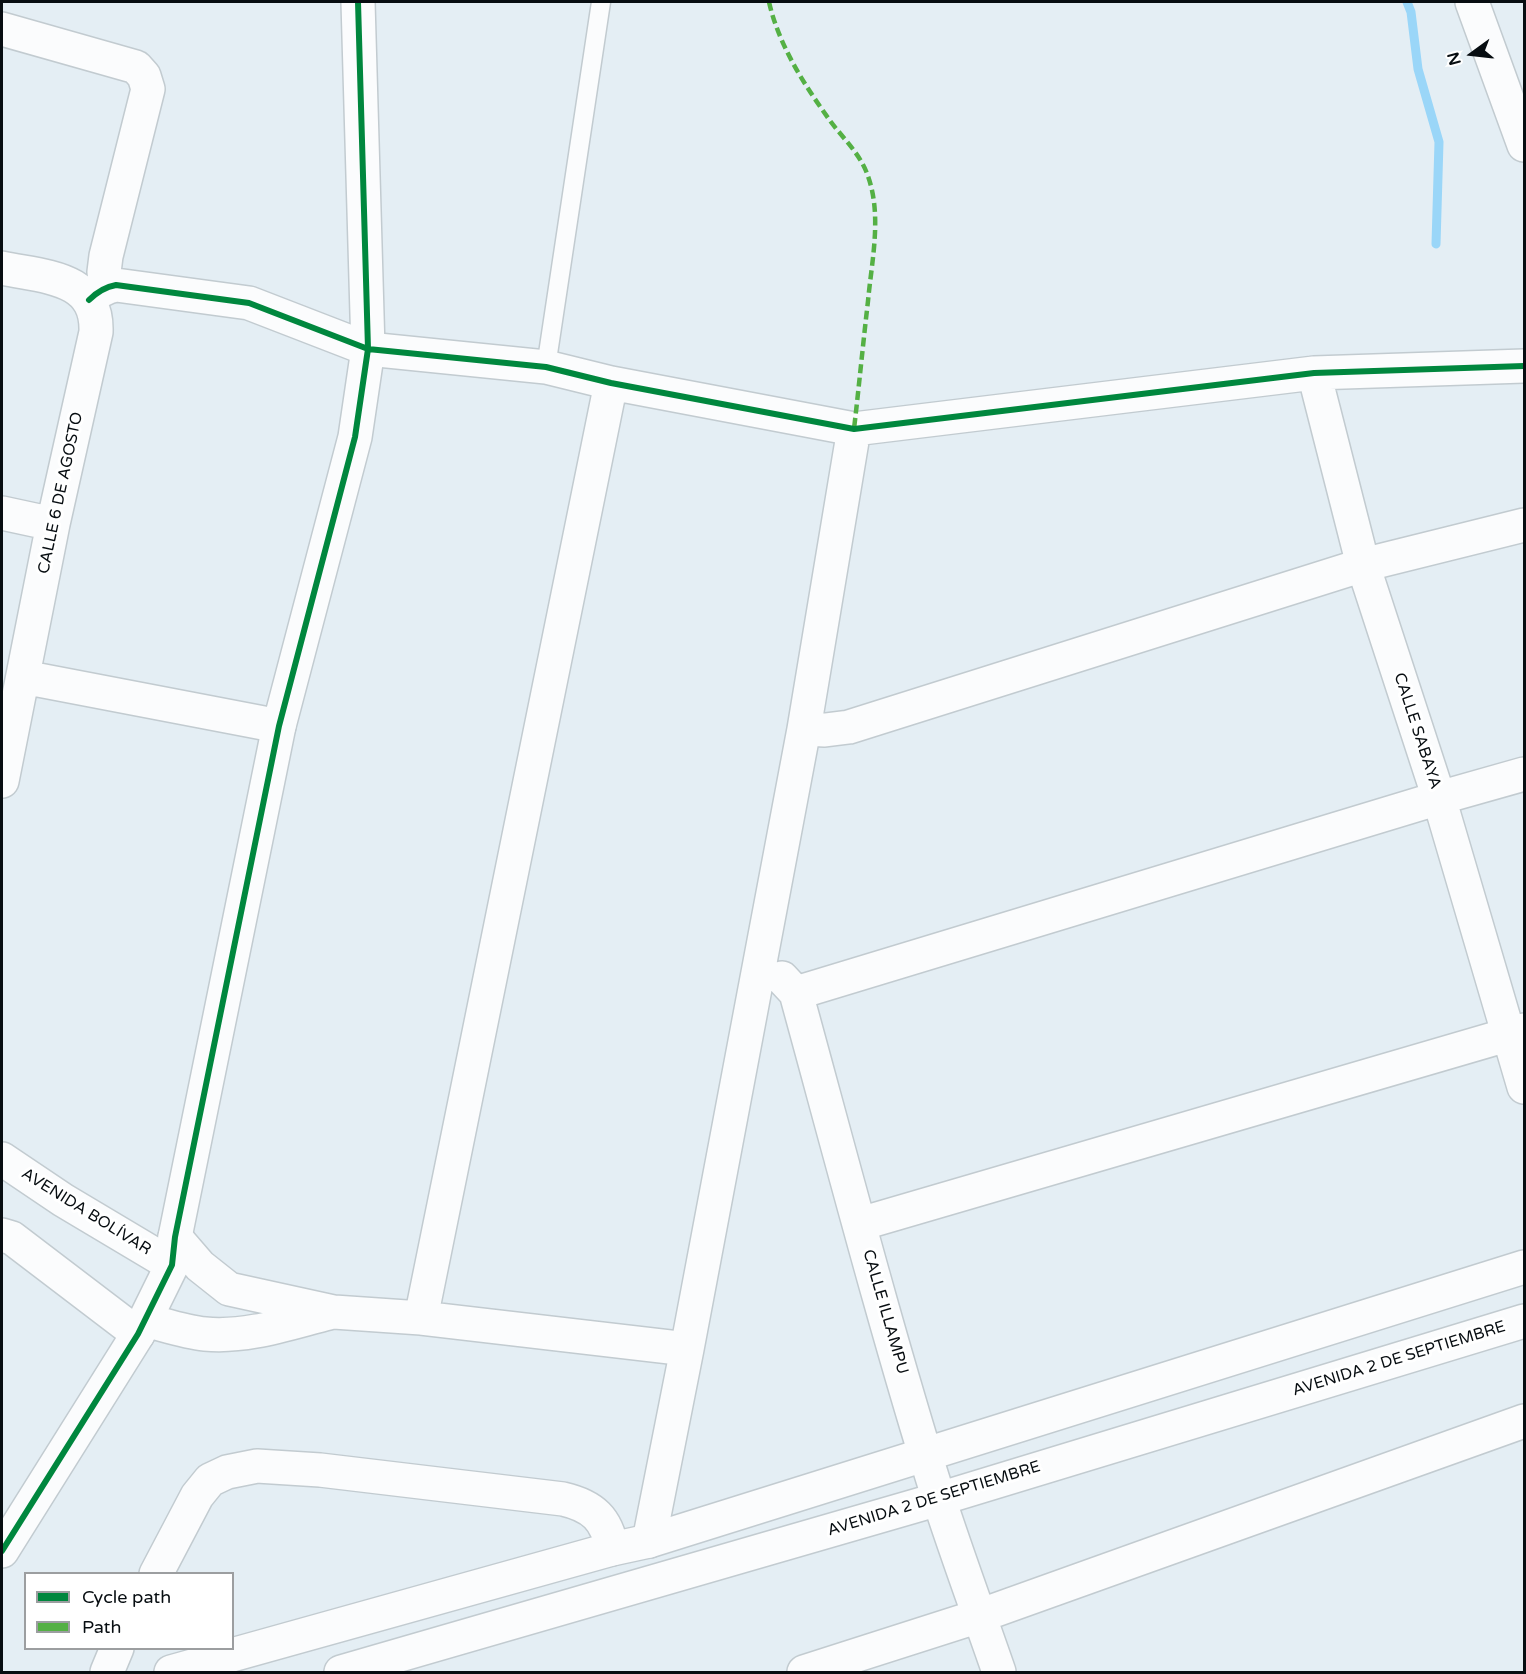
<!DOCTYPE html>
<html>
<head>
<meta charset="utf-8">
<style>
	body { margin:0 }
	#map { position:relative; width:1526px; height:1674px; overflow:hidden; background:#e4eef4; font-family:"Varela Round",sans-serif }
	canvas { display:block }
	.frame { position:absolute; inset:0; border:3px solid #070d11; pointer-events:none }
	.legend { position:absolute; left:24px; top:1572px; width:210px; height:78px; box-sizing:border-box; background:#fff; border:2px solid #9c9ea0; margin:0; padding:8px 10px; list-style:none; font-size:18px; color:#070d11 }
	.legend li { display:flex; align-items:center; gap:12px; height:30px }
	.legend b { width:30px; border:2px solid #9c9ea0 }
	.north { position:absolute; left:1442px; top:24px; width:60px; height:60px; -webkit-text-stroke:4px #fff; paint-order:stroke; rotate:255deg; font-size:16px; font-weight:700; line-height:24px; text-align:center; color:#070d11 }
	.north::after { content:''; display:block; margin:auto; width:21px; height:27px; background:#070d11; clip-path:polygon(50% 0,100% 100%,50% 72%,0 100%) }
</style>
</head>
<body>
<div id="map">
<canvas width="1526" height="1674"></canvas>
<div class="frame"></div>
<ul class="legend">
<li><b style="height:8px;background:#00873e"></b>Cycle path</li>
<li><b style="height:8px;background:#54b044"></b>Path</li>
</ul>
<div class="north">N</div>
</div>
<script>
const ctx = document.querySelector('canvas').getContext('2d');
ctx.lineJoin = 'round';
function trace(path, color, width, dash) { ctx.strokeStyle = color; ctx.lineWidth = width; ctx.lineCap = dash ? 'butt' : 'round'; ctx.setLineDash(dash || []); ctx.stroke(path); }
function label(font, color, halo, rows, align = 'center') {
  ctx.font = font + ' "Varela Round",sans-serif'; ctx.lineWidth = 6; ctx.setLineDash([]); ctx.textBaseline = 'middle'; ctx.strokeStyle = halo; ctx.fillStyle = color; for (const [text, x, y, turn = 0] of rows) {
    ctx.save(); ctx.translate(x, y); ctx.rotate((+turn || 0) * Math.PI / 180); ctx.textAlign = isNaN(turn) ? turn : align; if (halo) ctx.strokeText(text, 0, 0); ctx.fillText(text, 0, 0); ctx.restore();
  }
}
trace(new Path2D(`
	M1407,2L1411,12L1418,69L1439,142L1436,244`), '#9ad6f8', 9);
const service = new Path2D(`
	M546,367L601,2`);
const minor = new Path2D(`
	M1472,2L1524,145
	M2,29L136,67L144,76L148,89L106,256L104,272L107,287
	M2,268C43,277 98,276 96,332L53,524L2,781
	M89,300C97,292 105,287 116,285L249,303L368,349L546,367L611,383L854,429L1314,373L1524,366
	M1314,373L1363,565L1439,798L1524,1087
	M2,513L53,524
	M23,677L279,726
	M804,729L825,730L849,727L1363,565L1524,525
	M782,978L796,993C842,1161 886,1330 938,1496C957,1555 979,1614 999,1672
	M796,993L1439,798L1524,774
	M2,1159L63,1200L172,1265
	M860,1224L1524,1030
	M2,1235L12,1238L138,1334
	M175,1237L200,1266L229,1289L334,1312L421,1318L687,1349
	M421,1318L611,383
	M145,1320C165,1325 185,1332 205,1334C247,1338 289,1323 329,1313
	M649,1541L687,1349L804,729L854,429
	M156,1574L197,1496L210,1480L227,1472L257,1466L320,1470L563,1499C593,1506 607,1519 612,1549
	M107,1672L117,1648
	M804,1672L979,1616L1524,1421`);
const tertiary = new Path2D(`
	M2,1551L138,1334L172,1265L175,1237L279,726L355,437L368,349L358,2
	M171,1672L612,1549L649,1541L1524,1267
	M341,1672L939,1499L1524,1321`);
trace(service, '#c2cbd0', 21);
trace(minor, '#c2cbd0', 36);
trace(tertiary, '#c2cbd0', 36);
trace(service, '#fbfcfd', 18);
trace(minor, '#fbfcfd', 33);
trace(tertiary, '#fbfcfd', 33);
trace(new Path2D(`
	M769,2C779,46 805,86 831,122C843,138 858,152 866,171C883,212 872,258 868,301C863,344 859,386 854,429`), '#54b044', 4.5, [9, 4.5]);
trace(new Path2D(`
	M89,300C97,292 105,287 116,285L249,303L368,349L546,367L611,383L854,429L1314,373L1524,366
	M2,1551L138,1334L172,1265L175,1237L279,726L355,437L368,349L358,2`), '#00873e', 6);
label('16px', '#070d11', '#fff', [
	["CALLE 6 DE AGOSTO",61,493,-78],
	["CALLE SABAYA",1417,731,72],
	["AVENIDA BOLÍVAR",86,1212,32],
	["CALLE ILLAMPU",885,1312,74],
	["AVENIDA 2 DE SEPTIEMBRE",1399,1359,-17],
	["AVENIDA 2 DE SEPTIEMBRE",934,1499,-17]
]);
</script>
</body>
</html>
